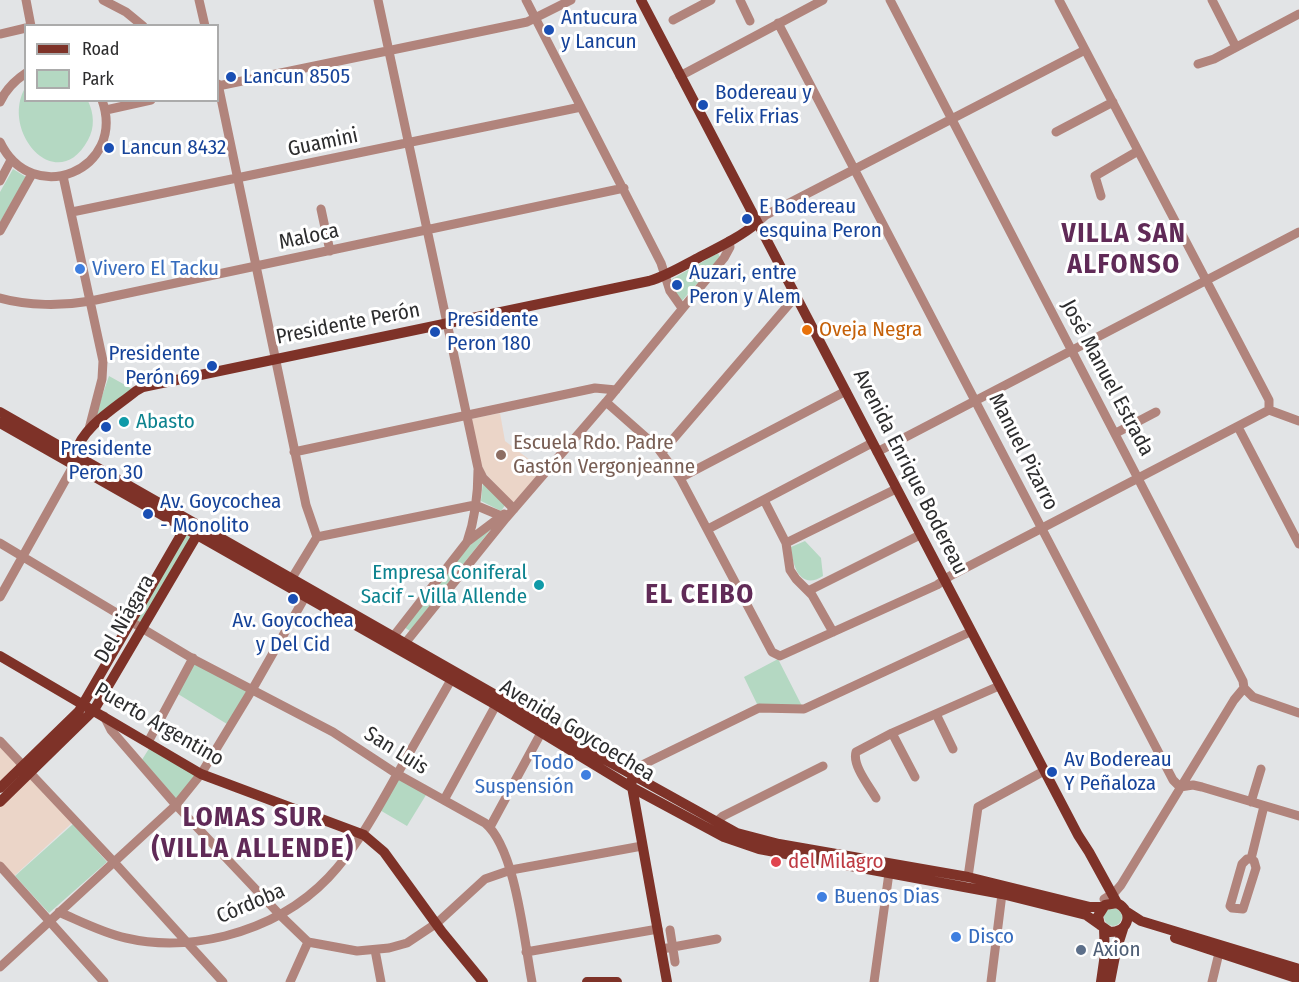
<!DOCTYPE html>
<html>
<head>
<meta charset="utf-8">
<style>
	body { margin:0 }
	#map { position:relative; width:1299px; height:982px; overflow:hidden; background:#e2e4e6; font-family:"Fira Sans Condensed",sans-serif }
	canvas { display:block }
	.legend { position:absolute; left:24px; top:24px; width:195px; height:78px; box-sizing:border-box; background:#fff; border:2px solid #ababab; margin:0; padding:8px 10px; list-style:none; font-size:18px; color:#2d2d2e }
	.legend li { display:flex; align-items:center; gap:12px; height:30px }
	.legend b { width:30px; border:2px solid #ababab }
</style>
</head>
<body>
<div id="map">
<canvas width="1299" height="982"></canvas>
<ul class="legend">
<li><b style="height:8px;background:#7e3228"></b>Road</li>
<li><b style="height:16px;background:#b4d8c2"></b>Park</li>
</ul>
</div>
<script>
const ctx = document.querySelector('canvas').getContext('2d');
ctx.lineJoin = 'round';
function fill(path, color) { ctx.fillStyle = color; ctx.fill(path, 'evenodd'); }
function trace(path, color, width, dash) { ctx.strokeStyle = color; ctx.lineWidth = width; ctx.lineCap = dash ? 'butt' : 'round'; ctx.setLineDash(dash || []); ctx.stroke(path); }
function label(font, color, halo, rows, align = 'center') {
  ctx.font = font + ' "Fira Sans Condensed",sans-serif'; ctx.lineWidth = 6; ctx.setLineDash([]); ctx.textBaseline = 'middle'; ctx.strokeStyle = halo; ctx.fillStyle = color; for (const [text, x, y, turn = 0] of rows) {
    ctx.save(); ctx.translate(x, y); ctx.rotate((+turn || 0) * Math.PI / 180); ctx.textAlign = isNaN(turn) ? turn : align; if (halo) ctx.strokeText(text, 0, 0); ctx.fillText(text, 0, 0); ctx.restore();
  }
}
fill(new Path2D(`
	M500,413L505,441L543,470L513,503L485,473L480,461L471,419Z
	M0,746L20,766L0,785Z
	M30,776L73,822L13,877L0,862V805Z`), '#ebd5c8');
fill(new Path2D(`
	M25,88L26,100L88,101C94,113 95,128 88,140C57,197 0,132 25,88Z
	M13,169L26,177L0,222V192Z
	M718,253L720,257L681,302L671,283L672,279Z
	M109,376L136,391L93,422Z
	M483,481L506,504L501,511L481,501Z
	M495,524L410,631L404,627L468,547Z
	M185,534L192,538L141,625L133,620Z
	M805,541L821,558L823,576C800,591 792,565 791,547Z
	M778,659L802,706L757,704L744,677Z
	M194,663L249,691L227,724L178,694Z
	M150,747L197,776L176,802L140,763Z
	M398,778L426,795L407,826L378,809Z
	M73,824L107,862L49,913L15,876Z
	M1104 917a9 9 0 1 1 18 0a9 9 0 1 1-18 0Z`), '#b4d8c2');
trace(new Path2D(`
	M26,0L31,26
	M103,0L126,12L143,26
	M199,0L205,26
	M378,0L478,468L483,478L514,509
	M526,0L661,263L670,291L682,308
	M740,0L750,21
	M890,0L1243,681L1244,688L1234,700L1121,885L1115,892L1104,899
	M1059,0L1269,400V410
	M1212,0L1236,47
	M673,20L711,0
	M778,23L1173,780L1180,787
	M0,34L26,28
	M1198,64L1214,59L1299,14
	M680,76L823,0
	M218,84L306,505L317,537
	M218,86L527,22L571,0
	M0,102C6,89 14,81 26,73
	M106,110L151,100
	M1056,132L1113,102
	M0,142C32,209 127,170 102,100
	M63,176L103,361L102,379L89,429
	M0,181L11,160
	M1101,196L1095,176L1138,151
	M321,209L330,251
	M72,212L581,107
	M757,223L766,215L1085,50
	M0,231L32,174
	M0,298C28,306 62,306 91,301L624,188
	M606,402L657,447L680,478L772,652L780,656L937,585L950,576L1269,410
	M1269,410L1299,421
	M1238,427L1299,544
	M1116,433L1156,412
	M294,452L595,388L616,390
	M662,452L790,303L797,297
	M877,452L1299,232
	M680,478L846,391
	M764,500L786,543L790,570L796,579L812,595L833,632
	M708,529L872,443
	M317,537L475,505L506,518
	M467,542L504,514
	M0,543L195,660L333,732L397,774L485,823C516,849 524,941 532,982
	M786,543L896,489
	M292,578L317,537
	M808,591L920,535
	M0,597L71,470L74,459
	M389,642L467,542C475,519 478,494 478,470
	M402,647L506,518L606,402L724,258L730,247L729,241
	M1244,688L1253,697L1299,713
	M936,714L953,749
	M104,716L111,730L176,805L280,915L308,942L357,951L389,948L407,943L437,923L485,879L511,870L642,846
	M892,733L915,777
	M0,741L114,862L223,982
	M148,742L193,658
	M632,775L635,769L640,766L759,708L804,709L970,632
	M1180,787L1193,785L1202,787L1299,816
	M876,798C869,786 852,765 856,752L892,733L999,686
	M444,800L496,705
	M1251,802L1261,769
	M715,823L723,816L823,766
	M490,827L541,733
	M1251,859L1254,861L1256,868L1243,909L1232,908L1230,906L1242,864L1247,859H1251L1264,806
	M0,866L104,982
	M968,877L978,807L1044,771
	M59,912C80,921 103,933 126,938C160,946 192,944 225,936C318,912 351,857 395,778C414,745 432,713 451,680
	M670,930L675,962
	M662,949L717,939
	M375,950L381,982
	M526,952L658,929
	M0,967L176,805L201,774L252,690L305,597
	M290,982L308,942
	M874,982L889,873
	M991,982L1002,894
	M1212,982L1219,953`), '#b1847c', 9);
trace(new Path2D(`
	M641,0L1078,835L1089,852L1117,903
	M0,412L508,702L593,753L737,833L779,844L968,877L1090,907H1103
	M0,423L496,705L631,787L724,837L759,849L1002,894L1086,915L1110,932C1129,932 1134,912 1117,903L1105,905L1098,916L1100,925
	M75,454C83,426 114,409 136,391L143,387L649,281C666,276 681,267 696,259C717,248 739,238 757,223
	M0,656L201,774L364,835L384,852L442,932L483,982
	M631,781L667,982
	M0,788L79,711L185,528
	M0,802L94,710L197,535
	M1127,912L1141,921L1299,969
	M1175,938L1299,979
	M587,982H617
	M1101,982L1105,954L1104,929
	M1110,982L1116,951L1123,929`), '#7e3228', 10);
for (const [x, y, r, color] of [
	[549,30,6,"#1a4fb4"],
	[231,77,6,"#1a4fb4"],
	[703,105,6,"#1a4fb4"],
	[109,148,6,"#1a4fb4"],
	[747,219,6,"#1a4fb4"],
	[80,269,6,"#3f7fe0"],
	[677,285,6,"#1a4fb4"],
	[807,330,6,"#e8710a"],
	[435,332,6,"#1a4fb4"],
	[212,366,6,"#1a4fb4"],
	[124,422,6,"#0f9aa8"],
	[106,427,6,"#1a4fb4"],
	[501,455,6,"#8d6e63"],
	[148,514,6,"#1a4fb4"],
	[539,585,6,"#0f9aa8"],
	[293,599,6,"#1a4fb4"],
	[1052,772,6,"#1a4fb4"],
	[586,775,6,"#3f7fe0"],
	[776,862,6,"#e0444e"],
	[822,897,6,"#3f7fe0"],
	[956,937,6,"#3f7fe0"],
	[1081,950,6,"#5c6f8a"]
]) { const dot = new Path2D(); dot.arc(x, y, r, 0, 2 * Math.PI); ctx.fillStyle = color; ctx.fill(dot); trace(dot, '#fff', 2); }
label('21px', '#164399', '#fff', [
	["Antucura",561,18],
	["y Lancun",561,42],
	["Lancun 8505",243,77],
	["Bodereau y",715,93],
	["Felix Frias",715,117],
	["Lancun 8432",121,148],
	["E Bodereau",759,207],
	["esquina Peron",759,231],
	["Auzari, entre",689,273],
	["Peron y Alem",689,297],
	["Presidente",447,320],
	["Peron 180",447,344],
	["Presidente",200,354,"right"],
	["Perón 69",200,378,"right"],
	["Presidente",106,449,"center"],
	["Peron 30",106,473,"center"],
	["Av. Goycochea",160,502],
	["- Monolito",160,526],
	["Av. Goycochea",293,621,"center"],
	["y Del Cid",293,645,"center"],
	["Av Bodereau",1064,760],
	["Y Peñaloza",1064,784]
], 'left');
label('21px', '#2d2d2e', '#fff', [
	["Guamini",323,143,-12],
	["Maloca",309,237,-12],
	["Presidente Perón",348,324,-11],
	["José Manuel Estrada",1107,378,62],
	["Manuel Pizarro",1023,452,63],
	["Avenida Enrique Bodereau",910,472,63],
	["Del Niágara",125,619,-60],
	["Puerto Argentino",159,725,30],
	["Avenida Goycoechea",577,731,31],
	["San Luis",396,751,32],
	["Córdoba",251,904,-23]
]);
label('21px', '#366cbe', '#fff', [
	["Vivero El Tacku",92,269],
	["Todo",574,763,"right"],
	["Suspensión",574,787,"right"],
	["Buenos Dias",834,897],
	["Disco",968,937]
], 'left');
label('21px', '#c56008', '#fff', [
	["Oveja Negra",819,330]
], 'left');
label('21px', '#0d838f', '#fff', [
	["Abasto",136,422],
	["Empresa Coniferal",527,573,"right"],
	["Sacif - Villa Allende",527,597,"right"]
], 'left');
label('21px', '#785e54', '#fff', [
	["Escuela Rdo. Padre",513,443],
	["Gastón Vergonjeanne",513,467]
], 'left');
label('21px', '#be3a42', '#fff', [
	["del Milagro",788,862]
], 'left');
label('21px', '#4e5e75', '#fff', [
	["Axion",1093,950]
], 'left');
ctx.letterSpacing = '1.5px';
label('bold 27px', '#602a57', '#fff', [
	["VILLA SAN",1124,234],
	["ALFONSO",1124,265],
	["EL CEIBO",700,595],
	["LOMAS SUR",253,818],
	["(VILLA ALLENDE)",253,849]
]);
ctx.letterSpacing = '0px';
</script>
</body>
</html>
